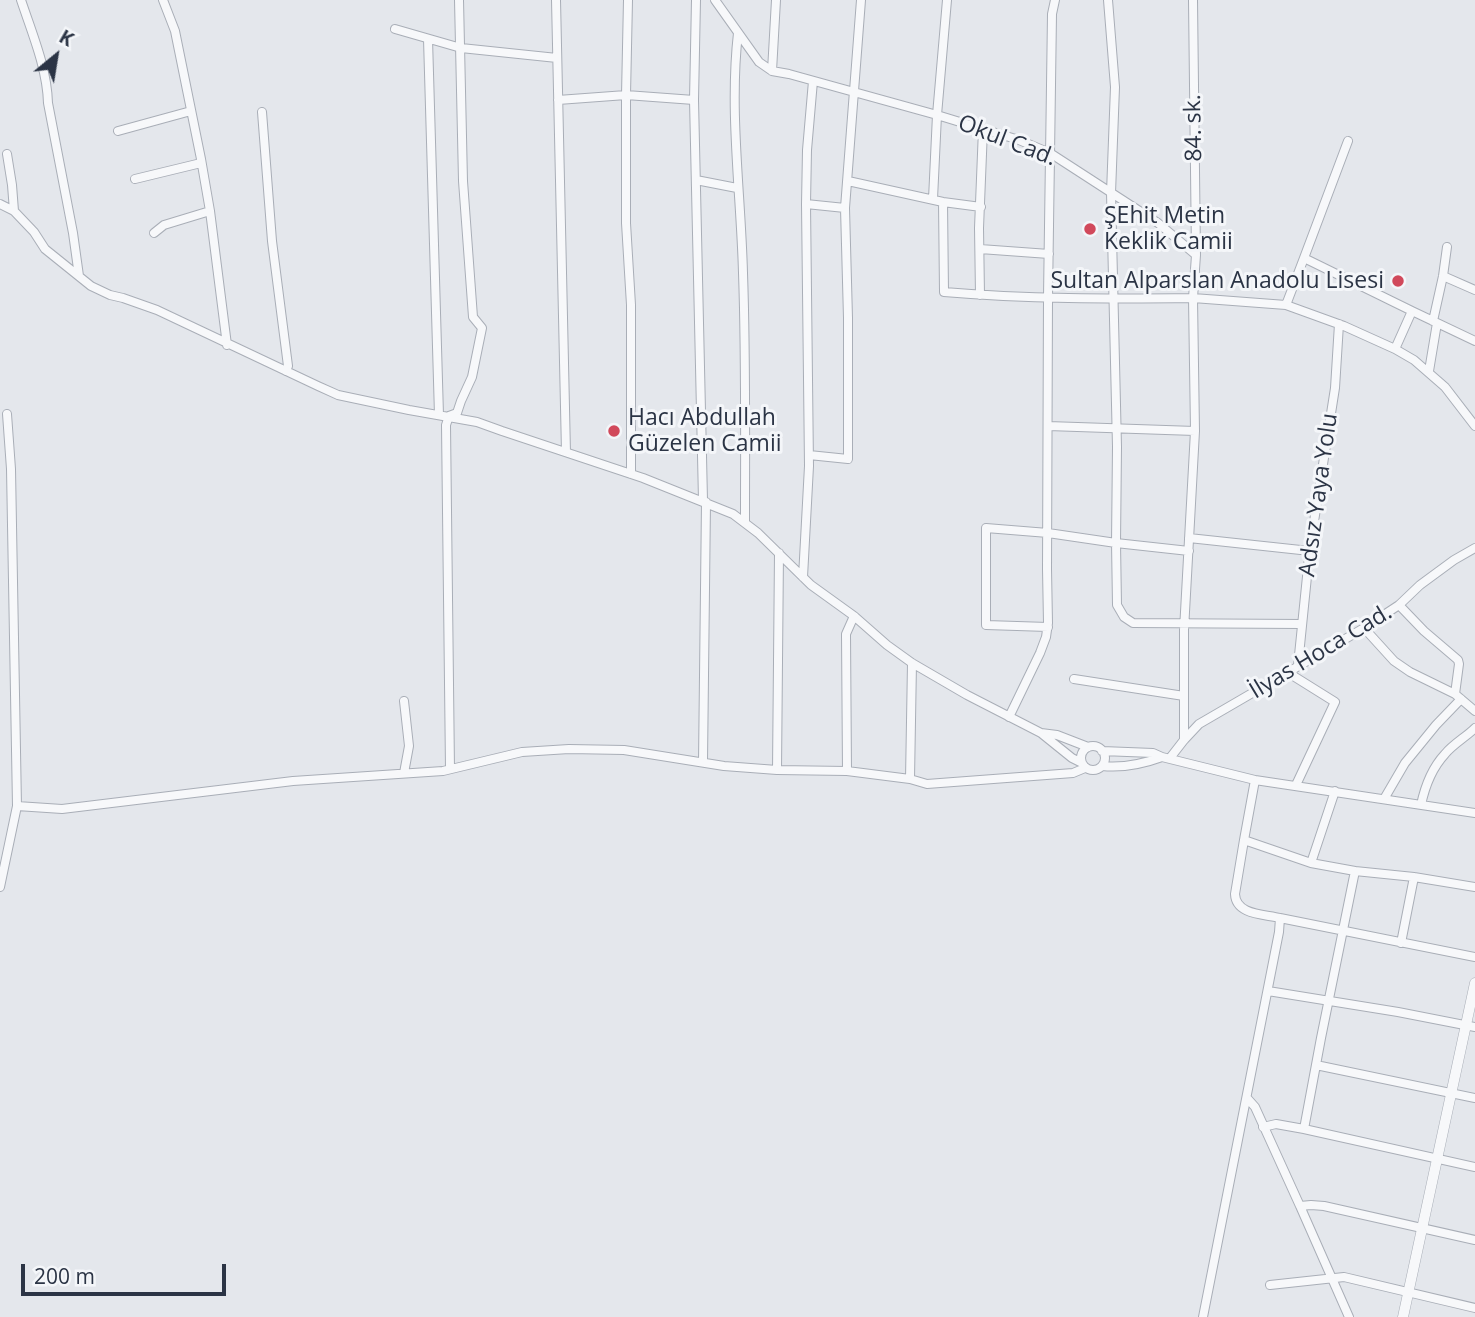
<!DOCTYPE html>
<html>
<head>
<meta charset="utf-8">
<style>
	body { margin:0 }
	#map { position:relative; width:1475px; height:1317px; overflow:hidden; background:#e4e7ec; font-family:"Open Sans",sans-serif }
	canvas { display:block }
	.north { position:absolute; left:21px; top:21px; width:70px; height:70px; -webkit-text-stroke:5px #f4f6f9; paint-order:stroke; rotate:30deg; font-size:19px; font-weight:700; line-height:28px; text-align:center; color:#2b3445 }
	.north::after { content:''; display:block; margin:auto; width:24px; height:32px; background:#2b3445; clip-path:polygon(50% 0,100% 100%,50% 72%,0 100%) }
	.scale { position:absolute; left:21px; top:1264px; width:205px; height:32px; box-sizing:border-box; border:4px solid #2b3445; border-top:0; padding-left:9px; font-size:21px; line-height:24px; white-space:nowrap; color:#2b3445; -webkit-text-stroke:5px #f4f6f9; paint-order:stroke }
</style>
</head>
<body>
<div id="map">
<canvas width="1475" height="1317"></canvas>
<div class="north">K</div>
<div class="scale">200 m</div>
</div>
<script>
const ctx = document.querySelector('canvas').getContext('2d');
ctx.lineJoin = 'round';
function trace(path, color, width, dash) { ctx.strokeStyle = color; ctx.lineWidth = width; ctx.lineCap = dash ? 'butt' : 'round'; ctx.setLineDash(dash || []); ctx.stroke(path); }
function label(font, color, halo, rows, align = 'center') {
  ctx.font = font + ' "Open Sans",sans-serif'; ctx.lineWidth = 6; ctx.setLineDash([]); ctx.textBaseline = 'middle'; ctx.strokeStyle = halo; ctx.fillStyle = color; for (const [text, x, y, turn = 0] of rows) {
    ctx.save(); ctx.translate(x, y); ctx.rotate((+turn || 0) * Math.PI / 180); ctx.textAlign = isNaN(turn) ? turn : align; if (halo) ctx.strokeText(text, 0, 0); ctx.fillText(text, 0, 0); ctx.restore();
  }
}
const minor = new Path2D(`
	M21,0C32,33 47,68 48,103L73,233L79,276
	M163,0L175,31L201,159L210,211L227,345
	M556,0L566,452
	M628,0L626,95V223L631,305V474
	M696,0L694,100L703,500
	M715,0L759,62L772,71L789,74L937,115L1019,140L1050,153L1158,223L1196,255L1193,298L1286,305L1344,326L1395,349L1414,360L1445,387L1475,426
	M1108,0L1115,87L1111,193L1117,447L1116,543L1189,551
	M1193,0L1196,255
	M395,29L461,48L557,58
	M738,33C729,112 741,194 743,273C746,356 745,440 745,523
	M428,39L439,415
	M772,71L776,0
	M558,100L626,95L694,100
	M262,112L272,241L288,366L286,371
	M118,131L191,111
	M7,154L12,185L14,211
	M135,179L201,163
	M696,180L737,188
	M848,181L943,202L981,207
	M933,199L937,115L947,0
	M943,202L944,292C1027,299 1110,299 1193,298L1195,431L1184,630V740
	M0,204L14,211L34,232L45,249L91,286L110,295L123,298L157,310L318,386L338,395L409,410L477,422L502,431L643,478L733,514L758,533L811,585L854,616L887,645L912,663L967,695L1041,733L1072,758L1082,763
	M806,204L807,150L813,81
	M154,233L164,225L210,211
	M980,249L1049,254
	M1304,258L1348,141
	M1443,276L1475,290
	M980,295L979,228L983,129
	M1286,305L1304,258L1412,311L1395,349
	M1412,311L1475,341
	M1433,321L1443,276L1447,247
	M1429,371L1437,323
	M1048,426L1195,431
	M809,455L848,459V318L845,208L861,0
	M1189,538L1310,551
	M803,577L809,466L806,204L845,208
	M1399,605L1424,631L1458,660L1459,664L1455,694L1475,711
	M1048,627L986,625V528L1048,533L1116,543L1117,605L1124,617L1133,623L1302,624
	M1364,628L1394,661L1410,672L1455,694
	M1298,665L1310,547L1335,388L1339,324
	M1287,672L1335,702L1296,785
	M1074,679L1184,696
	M404,701L409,746L404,773
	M1009,717L1040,653L1046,637L1048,623L1047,569L1048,297L1052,14L1055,0
	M1041,733L1057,735L1088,747
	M1081 758a12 12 0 1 1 24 0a12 12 0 1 1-24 0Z
	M1102,751L1153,753L1162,757L1255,780L1475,813
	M1170,758L1184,740L1199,724L1364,628L1399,605L1420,585L1454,560L1475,548
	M703,762L706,502
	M1102,766C1122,768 1143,764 1162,757
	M450,769L446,425L449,416L457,413L461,401L472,377L482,328L473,317L463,181L459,0
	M777,770L779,553
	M847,771L846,634L854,616
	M910,779L912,663
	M1255,780L1244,840L1311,863L1355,871L1414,877L1475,887
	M1384,799L1405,763L1436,725L1461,699
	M1421,805C1425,786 1432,768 1445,754C1453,744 1466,737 1475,728
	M17,806L62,809L293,781L443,771L522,752L569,749L624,750L724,766L777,770L847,771L910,779L927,784L1073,773L1085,768
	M1311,863L1335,791
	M0,887L17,806L11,469L7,414
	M1280,918L1475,957
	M1401,943L1414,877
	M1268,991L1398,1012L1475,1027
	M1316,1065L1475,1098
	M1247,1098L1255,1107L1300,1206L1311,1205L1324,1206L1475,1240
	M1263,1127L1276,1124L1304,1129L1475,1167
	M1304,1129L1321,1038L1355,871
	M1300,1206L1349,1317
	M1270,1285L1344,1277L1475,1308
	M1203,1317L1279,932L1280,918C1263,914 1236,915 1235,894L1244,840`);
const tertiary = new Path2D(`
	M1403,1317L1475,983`);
trace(minor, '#a9aeb7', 10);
trace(tertiary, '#a9aeb7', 11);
trace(minor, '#f7f8fa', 8);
trace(tertiary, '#f7f8fa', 10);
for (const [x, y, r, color] of [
	[1090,229,7,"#d1495b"],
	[1398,281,7,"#d1495b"],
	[614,431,7,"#d1495b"]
]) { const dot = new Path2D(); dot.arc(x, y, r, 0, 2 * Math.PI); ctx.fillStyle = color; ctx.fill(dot); trace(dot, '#f4f6f9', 2.5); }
label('23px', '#2b3445', '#f4f6f9', [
	["84. sk.",1194,128,-91],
	["Okul Cad.",1007,141,21],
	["Adsız Yaya Yolu",1319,495,-82],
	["İlyas Hoca Cad.",1321,652,-31]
]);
label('23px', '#2b3445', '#f4f6f9', [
	["ŞEhit Metin",1104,216],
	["Keklik Camii",1104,242],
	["Sultan Alparslan Anadolu Lisesi",1384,281,"right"],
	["Hacı Abdullah",628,418],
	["Güzelen Camii",628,444]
], 'left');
</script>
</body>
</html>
